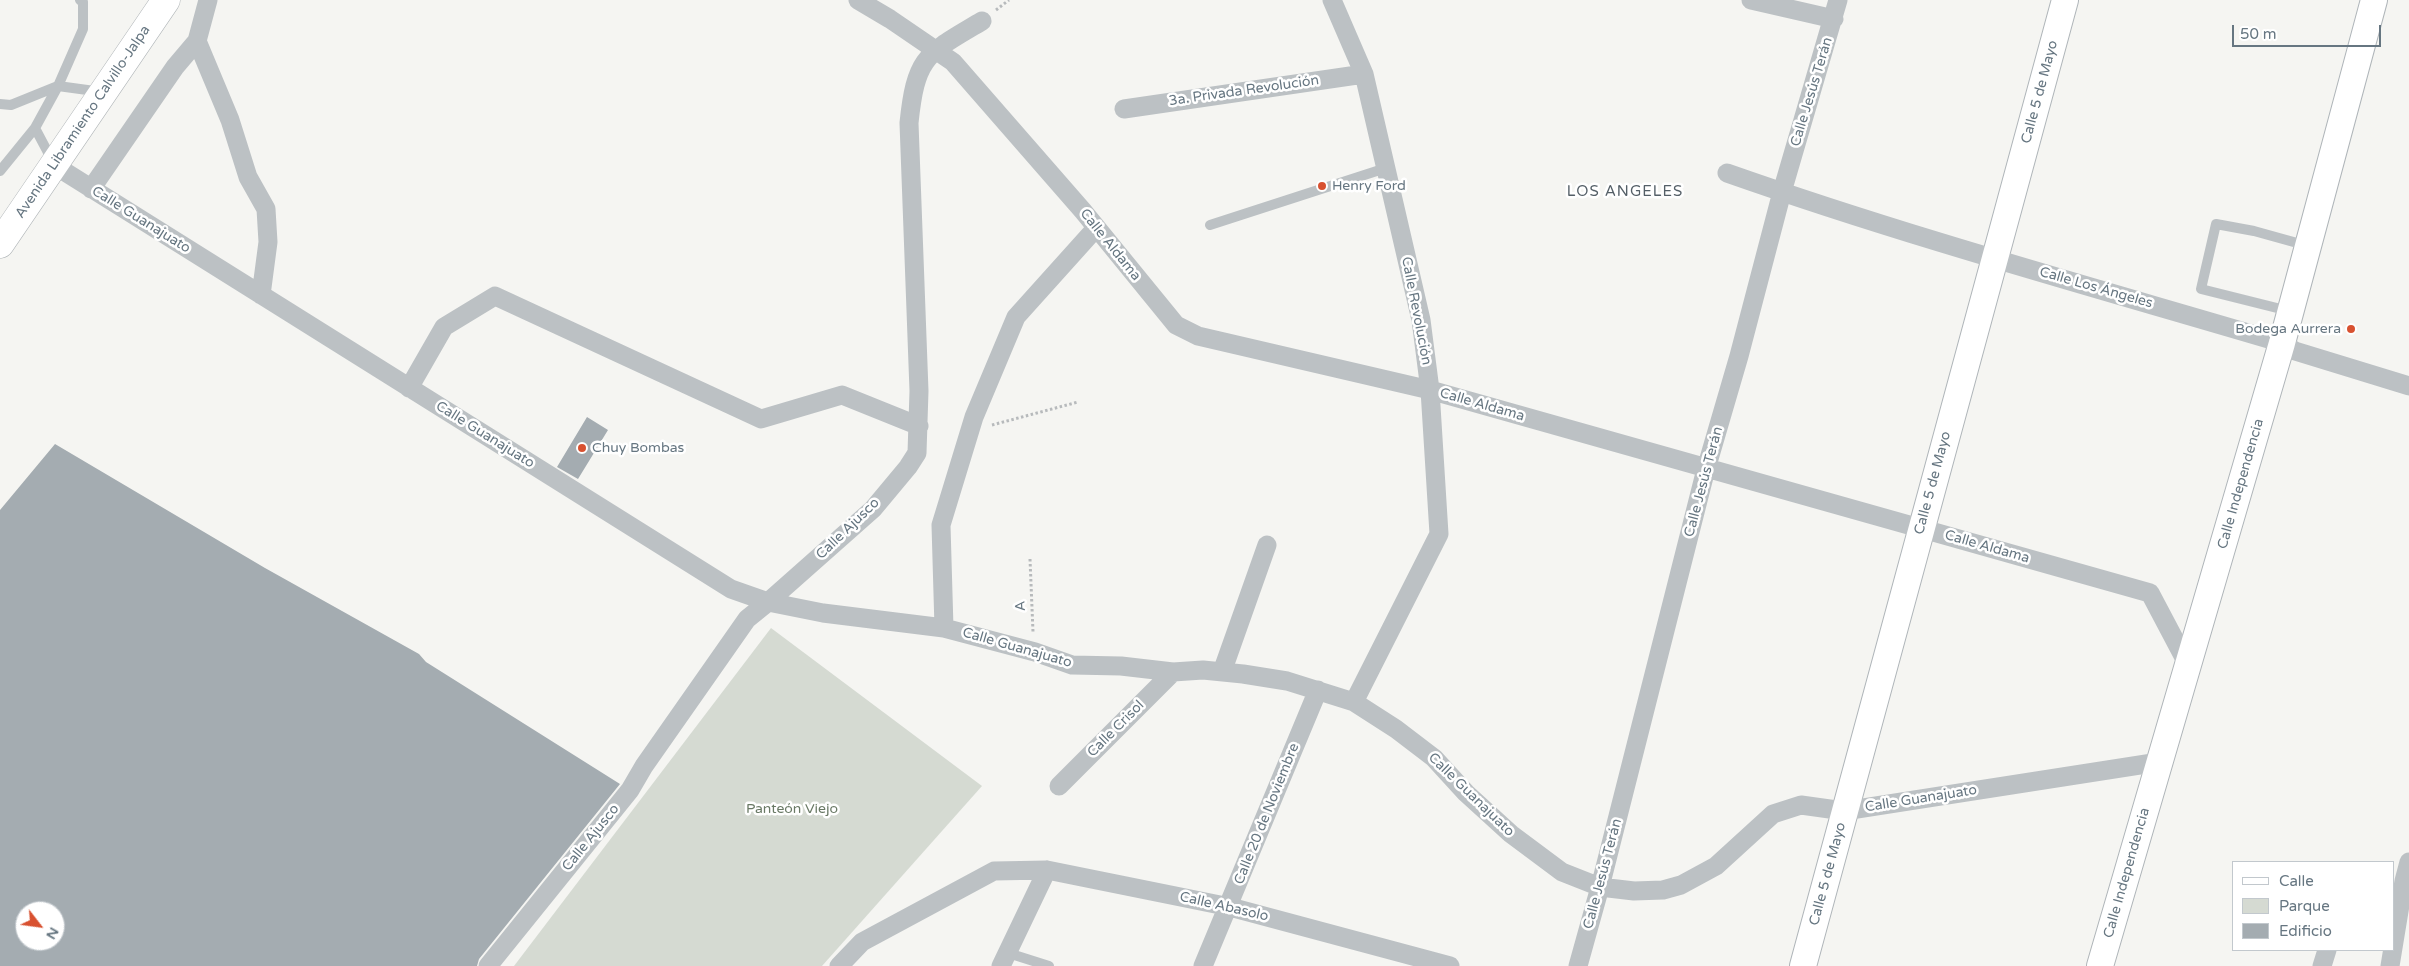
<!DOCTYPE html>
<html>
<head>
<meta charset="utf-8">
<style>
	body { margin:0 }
	#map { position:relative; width:2409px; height:966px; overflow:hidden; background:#f5f5f2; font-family:"Varela Round",sans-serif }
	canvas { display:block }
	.legend { position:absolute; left:2232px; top:861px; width:162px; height:90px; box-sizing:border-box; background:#fff; border:1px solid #c2c8cd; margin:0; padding:6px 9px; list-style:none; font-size:15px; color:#667681 }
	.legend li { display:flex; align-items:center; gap:10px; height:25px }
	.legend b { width:25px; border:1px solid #c2c8cd }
	.north { position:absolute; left:15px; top:901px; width:50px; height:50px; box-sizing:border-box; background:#fff; border:1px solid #c2c8cd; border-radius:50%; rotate:120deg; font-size:14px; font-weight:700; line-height:20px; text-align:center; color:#667681 }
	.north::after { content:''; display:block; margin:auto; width:18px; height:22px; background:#d85130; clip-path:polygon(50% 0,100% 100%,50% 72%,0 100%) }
	.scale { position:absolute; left:2232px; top:25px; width:149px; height:22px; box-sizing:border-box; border:2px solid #667681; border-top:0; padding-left:6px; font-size:15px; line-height:18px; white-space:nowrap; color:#667681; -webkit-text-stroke:4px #fff; paint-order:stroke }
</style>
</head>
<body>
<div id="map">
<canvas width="2409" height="966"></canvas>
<ul class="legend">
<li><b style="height:6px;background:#fff"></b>Calle</li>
<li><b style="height:14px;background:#d5dad2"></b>Parque</li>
<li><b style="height:14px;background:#a4acb1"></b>Edificio</li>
</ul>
<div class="north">N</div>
<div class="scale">50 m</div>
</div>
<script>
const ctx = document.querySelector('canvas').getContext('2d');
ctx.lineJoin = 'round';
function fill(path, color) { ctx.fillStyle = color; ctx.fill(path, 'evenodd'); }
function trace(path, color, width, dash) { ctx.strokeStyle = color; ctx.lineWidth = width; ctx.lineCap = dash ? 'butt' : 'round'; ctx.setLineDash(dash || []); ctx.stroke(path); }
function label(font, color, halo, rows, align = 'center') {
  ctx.font = font + ' "Varela Round",sans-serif'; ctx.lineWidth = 5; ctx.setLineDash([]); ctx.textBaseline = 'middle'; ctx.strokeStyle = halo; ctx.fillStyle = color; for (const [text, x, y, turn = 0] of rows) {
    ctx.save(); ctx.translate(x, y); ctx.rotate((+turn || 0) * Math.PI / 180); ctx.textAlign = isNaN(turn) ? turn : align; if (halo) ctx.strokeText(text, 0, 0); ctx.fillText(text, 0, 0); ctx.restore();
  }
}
fill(new Path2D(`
	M771,628L982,786L822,966H514Z`), '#d5dad2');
fill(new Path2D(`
	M587,417L608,430L578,479L557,467Z
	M55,444L265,568L419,654L426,662L620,784L479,959L477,966H0V510ZM25,911H55V941H25Z`), '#a4acb1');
const secondary = new Path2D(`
	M1803,966L2065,0
	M2100,966L2282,343L2374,0`);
const primary = new Path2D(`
	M0,244L166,0`);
trace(secondary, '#afb5b9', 28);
trace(primary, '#b0b5b8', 29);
trace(new Path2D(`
	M996,10L1009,0
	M992,425L1078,402
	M1030,559L1033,632`), '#b7babc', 3, [2.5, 2.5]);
trace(new Path2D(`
	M0,104L11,105L58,86L102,92
	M53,162L35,128L58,86L83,29V2L80,0
	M0,171L35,128
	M1210,225L1386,168
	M2289,311L2201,289L2216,224L2254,231L2308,246
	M1008,953L1049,966`), '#bcc1c4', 10);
trace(new Path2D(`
	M208,0L197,41L230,120L248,177L266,209L268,242L261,295
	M858,0L890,19L953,62L1083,211L1176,325L1198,336L1430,390L2150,593L2188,665
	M1332,0L1364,74L1421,320L1430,390L1439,534L1354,702
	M1751,0L1834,19
	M1124,109L1364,74
	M54,165L731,589L768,602L823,613L944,628L1035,652L1072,665L1121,666L1173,672L1203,670L1243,674L1287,681L1354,702L1396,729L1434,758L1466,793L1511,834L1562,872L1600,887L1634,891L1663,890L1681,885L1716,866L1773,814L1801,805L1844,811L2159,762
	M1727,173C1909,237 2096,288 2282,343L2295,351L2409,386
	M91,189L175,67L197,41
	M409,388L444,327L495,296L761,419L842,395L919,426
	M944,628L941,525L974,417L1016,317L1096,228
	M1222,672L1267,545
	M1059,786L1173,672
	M488,966L630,790L644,766L747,619L768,602L873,509L908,467L917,453L919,391L909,123C916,55 927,54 982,21
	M839,966L862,942L994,871L1047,870L1230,907L1450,966
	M1001,966L1047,870
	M1203,966L1318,690
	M1578,966L1600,887L1706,469L1739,356L1782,192L1838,0
	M2322,966L2327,950
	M2390,966L2404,881L2409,862`), '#bcc1c4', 19);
trace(secondary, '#fff', 26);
trace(primary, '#fff', 28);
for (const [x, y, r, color] of [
	[1322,186,5,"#d85130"],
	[2351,329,5,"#d85130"],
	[582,448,5,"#d85130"]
]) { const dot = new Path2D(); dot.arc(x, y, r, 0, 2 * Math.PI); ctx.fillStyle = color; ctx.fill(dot); trace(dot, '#fff', 2); }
label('14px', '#667681', '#fff', [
	["3a. Privada Revolución",1244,91,-8],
	["Calle Jesús Terán",1812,92,-73],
	["Calle 5 de Mayo",2040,92,-75],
	["Avenida Libramiento Calvillo-Jalpa",83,122,-56],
	["Calle Guanajuato",141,220,32],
	["Calle Aldama",1110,245,51],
	["Calle Los Ángeles",2096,288,16],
	["Calle Revolución",1416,311,79],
	["Calle Aldama",1482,405,16],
	["Calle Guanajuato",485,435,32],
	["Calle Jesús Terán",1704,482,-75],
	["Calle 5 de Mayo",1933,483,-75],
	["Calle Independencia",2241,484,-74],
	["Calle Ajusco",848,529,-44],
	["Calle Aldama",1987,547,16],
	["A",1021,606,-93],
	["Calle Guanajuato",1017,648,16],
	["Calle Crisol",1116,729,-45],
	["Calle Guanajuato",1471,795,44],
	["Calle Guanajuato",1921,799,-9],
	["Calle 20 de Noviembre",1267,814,-68],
	["Calle Ajusco",591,838,-51],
	["Calle Independencia",2127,873,-74],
	["Calle Jesús Terán",1603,874,-75],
	["Calle 5 de Mayo",1828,874,-75],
	["Calle Abasolo",1224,907,13]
]);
label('14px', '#667681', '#fff', [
	["Henry Ford",1332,186],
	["Bodega Aurrera",2341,329,"right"],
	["Chuy Bombas",592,448]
], 'left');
label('14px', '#697965', '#fff', [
	["Panteón Viejo",792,809]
]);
ctx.letterSpacing = '1px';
label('15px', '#545f67', '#fff', [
	["LOS ANGELES",1625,192]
]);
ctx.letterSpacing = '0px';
</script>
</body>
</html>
